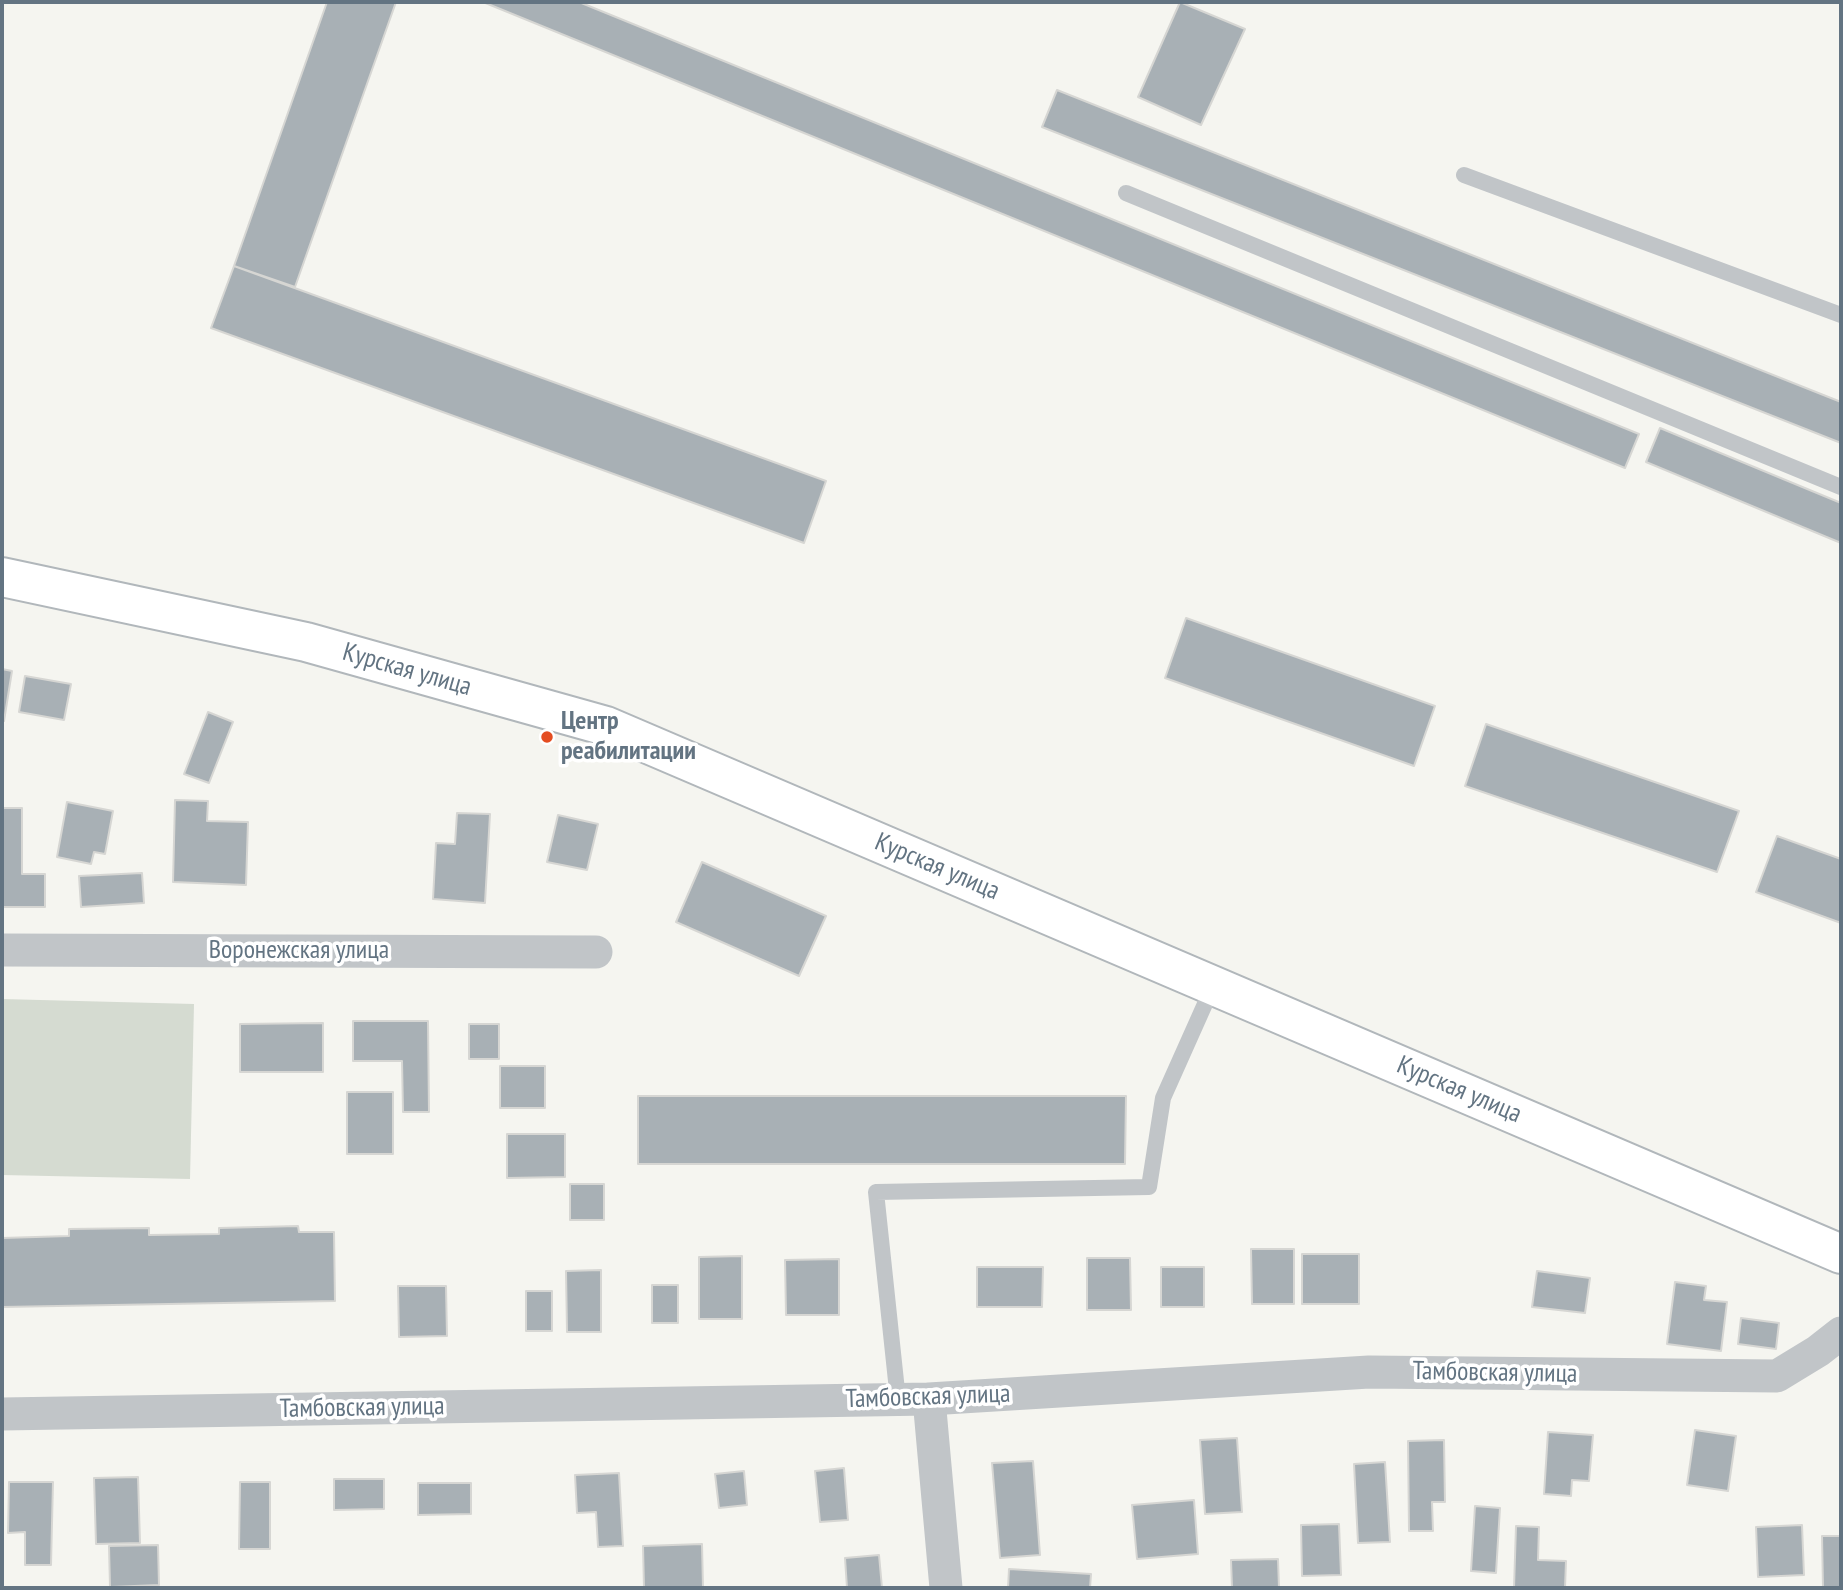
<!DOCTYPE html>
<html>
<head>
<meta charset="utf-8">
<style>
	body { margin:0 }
	#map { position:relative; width:1843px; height:1590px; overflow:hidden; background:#f5f5f0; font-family:"PT Sans Narrow",sans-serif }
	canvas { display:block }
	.frame { position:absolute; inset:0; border:4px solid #637482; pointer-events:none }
</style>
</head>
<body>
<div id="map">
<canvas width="1843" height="1590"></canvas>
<div class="frame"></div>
</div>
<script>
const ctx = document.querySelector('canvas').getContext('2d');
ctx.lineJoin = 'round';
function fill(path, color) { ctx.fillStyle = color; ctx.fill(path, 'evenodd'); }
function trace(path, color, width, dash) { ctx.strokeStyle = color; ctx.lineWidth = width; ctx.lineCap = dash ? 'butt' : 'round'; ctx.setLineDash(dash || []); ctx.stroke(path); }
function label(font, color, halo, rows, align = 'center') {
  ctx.font = font + ' "PT Sans Narrow",sans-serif'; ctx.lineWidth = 7; ctx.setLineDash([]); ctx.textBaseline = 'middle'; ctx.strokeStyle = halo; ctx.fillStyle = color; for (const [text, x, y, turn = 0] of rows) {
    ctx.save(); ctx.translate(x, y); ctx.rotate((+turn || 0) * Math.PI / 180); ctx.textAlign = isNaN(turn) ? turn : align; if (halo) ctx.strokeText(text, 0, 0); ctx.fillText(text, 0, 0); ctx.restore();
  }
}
fill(new Path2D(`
	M2,999L194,1004L190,1179L2,1175Z`), '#d5dbd1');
const building = new Path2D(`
	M327,2H396L295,287L234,266Z
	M483,2H579L1639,434L1625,468Z
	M1180,2L1245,29L1201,125L1138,97Z
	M1057,90L1841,402V443L1042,127Z
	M234,266L826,481L804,543L211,328Z
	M1660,428L1841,503V543L1646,462Z
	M1186,618L1435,706L1414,766L1165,678Z
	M2,669L12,671L4,721L2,720Z
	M25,676L71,684L64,720L19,712Z
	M208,712L233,722L209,783L184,774Z
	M1486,724L1739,811L1717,872L1465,786Z
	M175,800L208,801L207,821L248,822L246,885L173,882Z
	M67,802L113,811L105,854L94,852L91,864L57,857Z
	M2,808H22V874H45V907H2Z
	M457,813L490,814L485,903L433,899L436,843L455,844Z
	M558,815L598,824L587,870L547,862Z
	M1777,836L1841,859V923L1756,892Z
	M702,862L826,916L799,976L676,922Z
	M142,873L144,903L81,907L79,876Z
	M353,1021H428L429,1112H403L402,1061H353Z
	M323,1023V1072H240V1024Z
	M469,1024H499V1059H469Z
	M500,1066H545V1108H500Z
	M347,1092H393V1154H347Z
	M638,1096H1126L1125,1164H638Z
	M507,1134H565V1177L507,1178Z
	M570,1184H604V1220H570Z
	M298,1226L299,1232H334L335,1301L2,1307V1238L69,1236V1229L149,1228V1235L219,1234V1228Z
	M1251,1249H1294V1304H1252Z
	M1302,1254H1359V1304H1302Z
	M742,1256V1319H699V1257Z
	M1087,1258H1130L1131,1310H1087Z
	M839,1259V1315H786L785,1260Z
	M977,1267H1043L1042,1307H977Z
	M1161,1267H1204V1307H1161Z
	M601,1270V1332H567L566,1271Z
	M1537,1271L1590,1278L1585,1313L1532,1307Z
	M1675,1282L1706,1286L1704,1300L1727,1302L1721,1351L1667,1344Z
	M652,1285H678V1323H652Z
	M398,1286H446L447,1336L399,1337Z
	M526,1291H552V1331H526Z
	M1741,1318L1779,1323L1776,1349L1738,1344Z
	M1695,1430L1736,1436L1728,1491L1687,1485Z
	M1548,1432L1593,1435L1589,1481L1572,1480L1571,1496L1544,1494Z
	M1237,1438L1242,1512L1205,1514L1200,1440Z
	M1444,1440L1445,1502H1432L1433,1531H1409L1408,1441Z
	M1033,1461L1040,1555L1000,1558L992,1463Z
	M1385,1462L1390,1542L1358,1543L1354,1464Z
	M844,1468L848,1520L820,1522L815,1471Z
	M744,1471L747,1505L719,1508L715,1474Z
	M619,1473L623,1546L598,1547L596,1512L577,1513L575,1475Z
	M138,1477L140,1543L96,1544L94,1478Z
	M334,1479H384V1509L334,1510Z
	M9,1482H53L51,1565H25V1532L8,1533Z
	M240,1482H270V1549H239Z
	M418,1483H471V1514L418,1515Z
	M1194,1500L1198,1554L1137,1559L1132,1505Z
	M1475,1506L1500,1508L1496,1573L1471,1571Z
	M1339,1524L1341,1575L1302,1576L1301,1525Z
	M1802,1525L1804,1575L1758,1577L1756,1527Z
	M1516,1526L1539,1527L1538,1560L1566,1561L1565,1588H1514Z
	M1822,1536H1841V1588H1823Z
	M702,1544L703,1588H644L643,1546Z
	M158,1545L159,1585L110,1587L109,1546Z
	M879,1555L882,1588H847L845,1558Z
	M1278,1559L1279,1588H1232L1231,1560Z
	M1009,1569L1091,1574L1090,1588H1008Z`);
fill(building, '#a8b0b5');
trace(building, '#d6d6d3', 2);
const secondary = new Path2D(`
	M2,577L306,642L606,726L1841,1254`);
trace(secondary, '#b1b7bb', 42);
trace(new Path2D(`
	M1464,175L1841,315
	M1126,193L1841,487
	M898,1400L876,1192L1149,1187L1163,1098L1213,986`), '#c1c5c8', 16);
trace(new Path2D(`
	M2,950L596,952
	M929,1399L946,1588
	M2,1414L929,1399L1369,1372L1777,1376L1818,1351L1841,1333`), '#c1c5c8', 33);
trace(secondary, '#fff', 38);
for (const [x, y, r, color] of [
	[547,737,7,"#e44d21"]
]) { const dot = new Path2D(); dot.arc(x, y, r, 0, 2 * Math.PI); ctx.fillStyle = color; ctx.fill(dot); trace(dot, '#fff', 2.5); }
label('26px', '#637482', '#fff', [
	["Курская улица",407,670,16],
	["Курская улица",937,867,23],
	["Воронежская улица",299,951],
	["Курская улица",1459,1090,23],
	["Тамбовская улица",1495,1373,1],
	["Тамбовская улица",928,1397,-2],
	["Тамбовская улица",362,1408,-1]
]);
label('bold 26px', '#637482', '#fff', [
	["Центр",561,722],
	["реабилитации",561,752]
], 'left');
</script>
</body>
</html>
